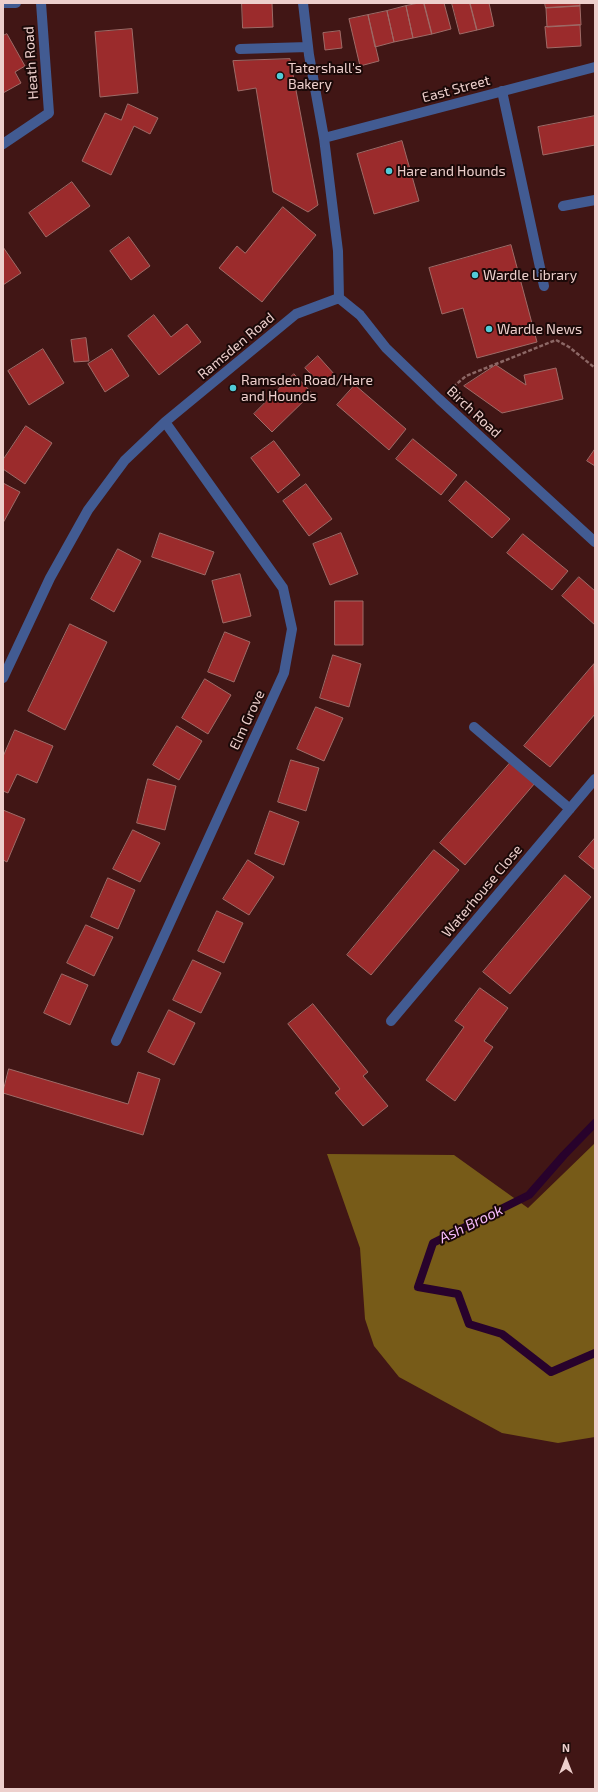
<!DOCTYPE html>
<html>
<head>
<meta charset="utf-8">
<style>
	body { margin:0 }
	#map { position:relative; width:598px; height:1792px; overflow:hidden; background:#411615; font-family:"Exo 2",sans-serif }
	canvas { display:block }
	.frame { position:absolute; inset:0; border:4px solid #edcfcc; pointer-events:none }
	.north { position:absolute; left:546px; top:1740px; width:40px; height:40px; -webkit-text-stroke:3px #1b0908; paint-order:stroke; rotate:0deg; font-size:11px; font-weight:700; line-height:16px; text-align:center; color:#edcfcc }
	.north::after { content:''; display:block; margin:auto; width:14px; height:18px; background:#edcfcc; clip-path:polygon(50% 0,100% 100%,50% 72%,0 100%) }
</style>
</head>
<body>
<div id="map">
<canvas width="598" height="1792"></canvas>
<div class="frame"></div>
<div class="north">N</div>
</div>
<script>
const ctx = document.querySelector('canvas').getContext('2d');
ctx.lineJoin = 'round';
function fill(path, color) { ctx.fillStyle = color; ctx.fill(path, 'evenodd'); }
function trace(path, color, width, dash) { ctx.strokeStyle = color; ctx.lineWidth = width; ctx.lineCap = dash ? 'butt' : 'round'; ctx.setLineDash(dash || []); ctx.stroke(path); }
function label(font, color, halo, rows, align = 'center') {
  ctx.font = font + ' "Exo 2",sans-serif'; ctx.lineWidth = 4; ctx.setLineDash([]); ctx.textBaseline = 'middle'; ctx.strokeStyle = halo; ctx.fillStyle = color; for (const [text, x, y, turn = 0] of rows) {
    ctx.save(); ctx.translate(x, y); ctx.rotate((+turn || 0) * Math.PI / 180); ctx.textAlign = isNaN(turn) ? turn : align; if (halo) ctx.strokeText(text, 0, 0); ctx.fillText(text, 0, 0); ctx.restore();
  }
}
fill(new Path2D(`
	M595,1143V1437L558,1443L502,1433L399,1377L374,1346L365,1319L360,1248L327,1154L454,1155L528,1208Z`), '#775b18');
trace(new Path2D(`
	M595,1123L564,1155L529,1195L433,1243L418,1287L458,1294L469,1324L502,1334L551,1372L595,1353`), '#28022c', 8);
const building = new Path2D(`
	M242,3H272L273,27L243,28Z
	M419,3H424L432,34L413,38L406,6Z
	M424,3H444L451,29L432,34Z
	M452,3H470L477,30L460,34Z
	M470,3H489L494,26L477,30Z
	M545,3H580V6L546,8Z
	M406,6L413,38L394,42L387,11Z
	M580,6L581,25L547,27L546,8Z
	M387,11L394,42L375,47L368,15Z
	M368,15L379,61L360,66L349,19Z
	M580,25L581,46L547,48L545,27Z
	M132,29L138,93L100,97L95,32Z
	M340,31L342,48L325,50L323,33Z
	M7,34L25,66L15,72L21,83L3,93V36Z
	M290,59L318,205L308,212L273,192L256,88L238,91L233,61Z
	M128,104L158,118L150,134L134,126L111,175L82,161L105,113L121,120Z
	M595,116V145L543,155L538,127Z
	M402,141L419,201L374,214L357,154Z
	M72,182L90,206L46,237L29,213Z
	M283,207L316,235L262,302L219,268L237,246L245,253Z
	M129,237L150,266L131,280L110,251Z
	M511,245L537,342L477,358L463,308L442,314L429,268Z
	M3,247L21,273L3,285Z
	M154,315L171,337L187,324L201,342L159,375L128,336Z
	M86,338L89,361L74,362L71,340Z
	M43,349L64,383L29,405L8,371Z
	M112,349L129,376L105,392L88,364Z
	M318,356L335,375L323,387L305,368Z
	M496,365L526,385L524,375L556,368L563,399L502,413L464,386Z
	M294,374L312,393L272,432L254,414Z
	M355,385L406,429L389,450L337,405Z
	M26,426L52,443L25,484L3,469V460Z
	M413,439L457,475L441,495L396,459Z
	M274,441L300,475L278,493L251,458Z
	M595,449V466L587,461Z
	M466,481L510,519L492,538L449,501Z
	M3,483L20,492L3,523Z
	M306,484L332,519L309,536L283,501Z
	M160,533L214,552L205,575L152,557Z
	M341,533L358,574L330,585L313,544Z
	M523,534L568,571L552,590L507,553Z
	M118,549L141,561L114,612L91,599Z
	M240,574L251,616L223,623L212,581Z
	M579,577L595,591V625L562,596Z
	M335,601H363V645H335Z
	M70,624L107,642L65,730L28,711Z
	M225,632L250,642L234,682L208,672Z
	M333,655L361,664L349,707L320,698Z
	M594,664L595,714L550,767L524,746Z
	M205,679L231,695L208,734L182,718Z
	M316,707L343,718L324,761L297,749Z
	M177,726L202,741L179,780L153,765Z
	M15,730L53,746L37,783L17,774L8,793L3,791V757Z
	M291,760L319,768L306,811L278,802Z
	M511,762L535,783L465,865L440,843Z
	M148,779L176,786L165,830L137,823Z
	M3,810L25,819L7,862L3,860Z
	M270,811L299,822L284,865L255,854Z
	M133,830L160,843L140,882L113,869Z
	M595,838V870L579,857Z
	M434,850L459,870L371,975L347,955Z
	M248,860L274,877L249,915L223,899Z
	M565,875L591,897L510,994L483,972Z
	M108,878L135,890L118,929L91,917Z
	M217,911L243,923L224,963L198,951Z
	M86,925L113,937L94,976L67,963Z
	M193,960L221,973L201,1013L173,1000Z
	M62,974L88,985L70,1025L44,1013Z
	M480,988L508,1008L484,1041L493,1047L455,1101L426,1080L464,1027L455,1021Z
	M313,1004L368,1072L363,1076L388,1106L363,1126L335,1093L340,1089L288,1024Z
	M169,1010L195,1023L174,1065L148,1052Z
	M9,1069L128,1104L138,1072L160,1079L143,1135L3,1093Z`);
fill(building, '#9b2b2c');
trace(building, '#9e6b67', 1);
trace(new Path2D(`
	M453,387L466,376L556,340L569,347L595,368`), '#8c6765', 2.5, [4, 2]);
trace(new Path2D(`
	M3,3H16
	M303,3L309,55L324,138L338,251L339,298
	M240,49L308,47
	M502,91L544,286
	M324,138L595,67
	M3,144L49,113L41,3
	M563,206L595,200
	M339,298L360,315L386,348L439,399L595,542
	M3,678L50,578L88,510L125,460L165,422L296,314L339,298
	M474,727L570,809
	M391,1021L595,779
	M116,1041L284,673L292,629L283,588L165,422`), '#425b92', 10);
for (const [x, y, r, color] of [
	[280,76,4,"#52cbd8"],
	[389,171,4,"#52cbd8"],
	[475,275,4,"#52cbd8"],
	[489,329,4,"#52cbd8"],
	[233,388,4,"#52cbd8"]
]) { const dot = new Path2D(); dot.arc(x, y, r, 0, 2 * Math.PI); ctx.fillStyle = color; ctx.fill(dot); trace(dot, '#1b0908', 1.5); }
label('14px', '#edcfcc', '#1b0908', [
	["Heath Road",31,63,-94],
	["East Street",456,89,-15],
	["Ramsden Road",236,346,-40],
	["Birch Road",474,412,43],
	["Elm Grove",247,720,-65],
	["Waterhouse Close",482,891,-50]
]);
label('14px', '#edcfcc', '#1b0908', [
	["Tatershall's",288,68],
	["Bakery",288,84],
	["Hare and Hounds",397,171],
	["Wardle Library",483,275],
	["Wardle News",497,329],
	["Ramsden Road/Hare",241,380],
	["and Hounds",241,396]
], 'left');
label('italic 15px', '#f7bbfb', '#1b0908', [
	["Ash Brook",471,1224,-26]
]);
</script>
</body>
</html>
